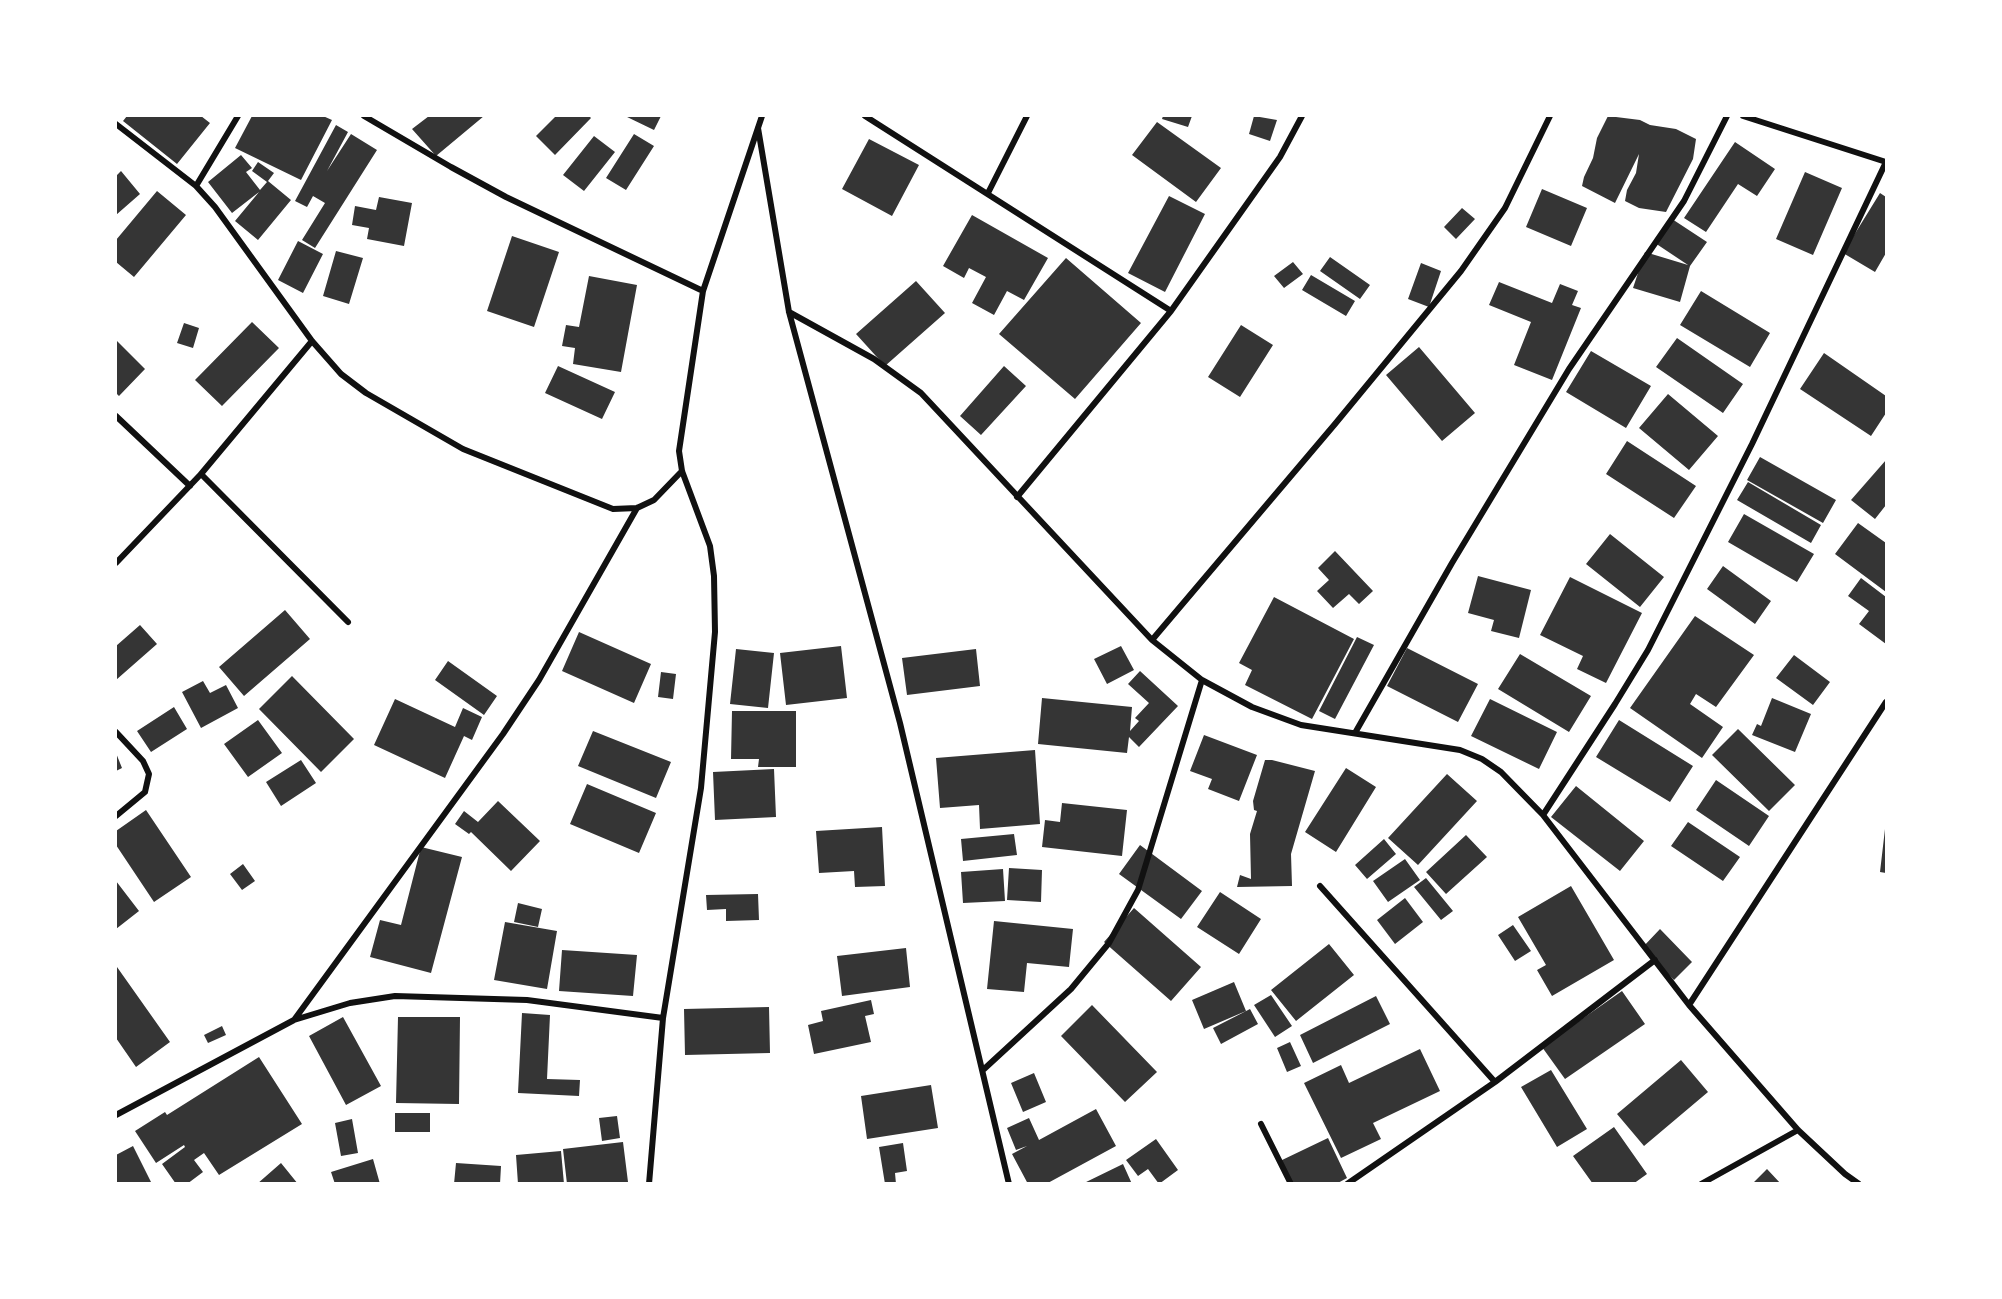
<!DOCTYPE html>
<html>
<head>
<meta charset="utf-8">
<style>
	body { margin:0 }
	#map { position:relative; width:2002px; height:1299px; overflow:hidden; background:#fff; font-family:Karla,sans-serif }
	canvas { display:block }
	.frame { position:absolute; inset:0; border:117px solid #fff; pointer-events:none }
</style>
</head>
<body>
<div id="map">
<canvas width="2002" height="1299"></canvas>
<div class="frame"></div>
</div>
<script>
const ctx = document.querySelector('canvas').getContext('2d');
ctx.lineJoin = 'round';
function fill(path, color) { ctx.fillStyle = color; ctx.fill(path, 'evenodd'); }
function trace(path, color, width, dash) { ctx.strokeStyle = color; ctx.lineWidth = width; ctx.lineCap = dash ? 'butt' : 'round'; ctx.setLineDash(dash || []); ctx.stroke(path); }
fill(new Path2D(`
	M127,116H201L210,123L177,164L123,121Z
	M252,116H323L332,120L301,180L235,148Z
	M429,116H484L436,156L412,129Z
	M556,116H589L591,118L555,155L536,136Z
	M625,116H661L654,130Z
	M1163,116H1192L1188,127L1162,119Z
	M1254,116L1277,120L1270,141L1249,134Z
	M1608,116L1640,120L1650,125L1676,129L1696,139L1693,159L1666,212L1639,208L1625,201L1627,190L1636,173L1639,154L1615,203L1582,186L1584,177L1593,158L1597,138Z
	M1157,122L1221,168L1196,202L1132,155Z
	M336,125L348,132L327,171L351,134L377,150L315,248L302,240L325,203L313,196L307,207L295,201Z
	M634,134L654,146L626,190L606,178Z
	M594,136L615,152L584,191L563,175Z
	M869,139L919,165L892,216L842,189Z
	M1735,142L1775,169L1757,196L1738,184L1706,232L1684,218Z
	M241,155L252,168L246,172L260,190L267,182L252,171L258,162L274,173L268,181L291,200L258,240L235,221L259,192L232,213L208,182Z
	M121,171L140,194L116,215V176Z
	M1805,172L1842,188L1813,255L1776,239Z
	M1542,189L1587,208L1571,246L1526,227Z
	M157,191L186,215L134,277L116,262V240Z
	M1880,193L1886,197V253L1875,272L1843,253Z
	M1169,196L1205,214L1165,292L1128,273Z
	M379,197L412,203L404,246L367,239L369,228L352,225L355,206L376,210Z
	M1462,208L1475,219L1456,239L1444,227Z
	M972,215L1048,258L1024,300L1007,291L994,315L972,303L986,277L969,268L964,278L943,266Z
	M1672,219L1707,242L1690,266L1680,302L1633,288L1645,252L1688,265L1655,243Z
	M512,236L559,252L534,327L487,311Z
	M298,241L323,254L303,293L278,280Z
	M336,251L363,258L349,304L323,296Z
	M1330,257L1370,285L1360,299L1320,271Z
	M1066,258L1141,323L1075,399L999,334Z
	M1293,262L1303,274L1284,288L1274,276Z
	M1421,263L1441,271L1429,307L1408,299Z
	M1311,275L1355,301L1346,316L1302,290Z
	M589,276L637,285L621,372L573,364L575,348L562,346L566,325L579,327Z
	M916,281L945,313L885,366L856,334Z
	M1499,282L1552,303L1560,284L1578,291L1572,305L1581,308L1552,380L1514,365L1531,322L1489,305Z
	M1701,291L1770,333L1750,367L1680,325Z
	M252,322L279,348L222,406L195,380Z
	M184,323L199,328L193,348L177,343Z
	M1241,325L1273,345L1240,397L1208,377Z
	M1677,338L1743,384L1723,413L1656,367Z
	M116,340L145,369L119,396L116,393Z
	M1419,347L1475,413L1442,441L1386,375Z
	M1591,351L1651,386L1626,428L1566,392Z
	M1824,353L1886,396V413L1871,436L1800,389Z
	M558,366L615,392L602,419L545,393Z
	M1004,366L1026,386L981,435L960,416Z
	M1668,394L1718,436L1689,470L1639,428Z
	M1627,441L1696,486L1674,518L1606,474Z
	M1760,457L1836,500L1823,523L1747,480Z
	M1886,460V505L1875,519L1851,500Z
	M1748,482L1821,525L1811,543L1737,500Z
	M1744,514L1814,554L1797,582L1728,542Z
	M1858,523L1886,543V592L1835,554Z
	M1610,534L1664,577L1640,607L1586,564Z
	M1335,551L1373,591L1359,604L1349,594L1333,608L1317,591L1329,580L1318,568Z
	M1723,566L1771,601L1755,624L1707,589Z
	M1478,576L1531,590L1519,638L1491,631L1494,620L1468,613Z
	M1570,577L1642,613L1606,683L1577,669L1583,656L1540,635Z
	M1861,578L1886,597V644L1859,624L1869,611L1848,596Z
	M1274,597L1354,639L1312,719L1245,685L1252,670L1239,663Z
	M285,610L310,639L244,696L219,667Z
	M1695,616L1754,655L1716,707L1696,694L1690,704L1723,727L1702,758L1630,708Z
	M140,625L157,644L116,680V646Z
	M579,632L651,664L634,703L562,671Z
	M1357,637L1374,645L1335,719L1319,711Z
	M841,646L847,698L786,705L780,653Z
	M1121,646L1134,670L1107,684L1094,659Z
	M1407,648L1478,684L1458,722L1387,686Z
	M736,649L774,653L768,708L730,704Z
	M976,649L980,686L907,695L902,658Z
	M1520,654L1591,696L1569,732L1498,689Z
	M1794,655L1830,682L1813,705L1776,678Z
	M448,661L497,696L484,715L435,680Z
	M1140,671L1178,706L1139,747L1129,737L1127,753L1038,744L1042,698L1132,707L1130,731L1139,721L1135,718L1149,703L1128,684Z
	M661,672L676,674L673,699L658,697Z
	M292,676L354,739L321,772L259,709Z
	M203,681L210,693L226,685L238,708L201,728L182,692Z
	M1772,698L1811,714L1795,752L1752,735L1757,724L1761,726Z
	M395,699L455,727L463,708L482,717L472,740L464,736L445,778L374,745Z
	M1490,699L1557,732L1539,769L1471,736Z
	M174,707L187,729L151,752L137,731Z
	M732,711H796V767H758L759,759H731Z
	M258,720L282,753L248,777L224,744Z
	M1619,720L1693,766L1670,802L1596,757Z
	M1738,729L1795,785L1769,811L1712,755Z
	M593,731L671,762L656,798L578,766Z
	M1204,735L1257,755L1239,801L1208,789L1212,779L1190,771Z
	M1035,750L1040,824L980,829L979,805L940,808L936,758Z
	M116,753L122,768L116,771Z
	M301,760L316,783L281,806L266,782Z
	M1265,760H1272L1315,771L1291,854L1292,886L1237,887L1240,875L1251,879L1250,834L1257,811L1254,810L1253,801Z
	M1346,768L1376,787L1336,852L1305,832Z
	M774,769L776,817L715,820L713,772Z
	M1447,774L1477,801L1418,865L1388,838Z
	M1716,780L1769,816L1749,846L1696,810Z
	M587,784L656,813L639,853L570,824Z
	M1576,786L1644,841L1620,871L1551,817Z
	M498,801L540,841L511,871L471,832L469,834L455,824L464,811L478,822Z
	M1062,803L1127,810L1122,856L1042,847L1045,820L1060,822Z
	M146,810L191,877L154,902L116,845V831Z
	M1688,822L1740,857L1723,881L1671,846Z
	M882,827L885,886L855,887L854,871L819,873L816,831Z
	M1885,829H1886V873L1880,872Z
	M1014,834L1017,855L963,861L961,839Z
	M1466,835L1487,857L1446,894L1426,872Z
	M1384,839L1396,854L1367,879L1355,865Z
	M1140,845L1202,891L1181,919L1119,874Z
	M421,847L462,857L431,973L370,957L380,920L401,925Z
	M1405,859L1420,880L1388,902L1373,881Z
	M243,864L255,881L242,890L230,874Z
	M1009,868L1042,870L1041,902L1007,900Z
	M1003,869L1005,901L963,903L961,872Z
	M1426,878L1453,911L1441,920L1414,887Z
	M116,881L139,911L116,929Z
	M1571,886L1614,960L1552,996L1537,970L1546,965L1518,917Z
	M1220,892L1261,919L1239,954L1197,927Z
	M758,894L759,920L726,921V909L707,910L706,895Z
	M1405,898L1423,922L1395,944L1377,920Z
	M518,903L542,909L538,927L514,922Z
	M1134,908L1201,967L1171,1001L1104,942Z
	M994,921L1073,929L1069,967L1027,963L1024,992L987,989Z
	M505,922L557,931L547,989L494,980Z
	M1513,925L1531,951L1515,961L1498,935Z
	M1660,929L1692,962L1674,980L1642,948Z
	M1329,944L1354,975L1296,1021L1271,990Z
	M906,948L910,987L842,996L837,956Z
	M562,950L637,955L633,996L559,991Z
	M117,967L170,1042L136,1067L116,1038V969Z
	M1234,982L1246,1011L1204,1029L1192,1000Z
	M1622,991L1645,1024L1565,1079L1542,1047Z
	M1271,995L1292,1026L1275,1037L1254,1005Z
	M1376,996L1390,1024L1313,1063L1300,1035Z
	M871,1000L874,1014L865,1016L871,1042L814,1054L808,1025L823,1021L821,1011Z
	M1092,1005L1157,1072L1125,1102L1061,1036Z
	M769,1007L770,1053L685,1055L684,1009Z
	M1250,1009L1258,1024L1221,1044L1213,1028Z
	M522,1013L550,1015L547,1079L580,1080L579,1096L518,1093Z
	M343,1017L381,1086L346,1105L309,1036Z
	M398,1017H460L459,1104L396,1103Z
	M222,1026L226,1035L208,1043L204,1035Z
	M1290,1042L1301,1066L1287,1072L1277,1048Z
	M1420,1049L1440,1091L1373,1123L1381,1139L1341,1158L1304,1083L1341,1065L1349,1083Z
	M259,1057L302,1124L219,1175L204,1153L194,1160L203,1172L187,1184H176L162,1164L185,1147L184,1145L156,1163L135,1131L165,1112L167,1115Z
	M1681,1060L1708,1092L1644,1146L1617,1114Z
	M1551,1070L1587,1129L1557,1147L1521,1087Z
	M1034,1073L1046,1102L1023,1112L1011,1083Z
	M931,1085L938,1128L867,1139L861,1096Z
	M1096,1109L1116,1146L1046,1184H1028L1012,1154L1027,1146L1016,1150L1007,1128L1029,1118L1039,1140Z
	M395,1113H430V1132H395Z
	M617,1116L620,1138L602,1141L599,1118Z
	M352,1119L358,1153L341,1156L335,1123Z
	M1614,1127L1647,1174L1633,1184H1593L1573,1156Z
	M1328,1138L1347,1178L1336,1184H1291L1280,1161Z
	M1156,1139L1178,1170L1159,1184L1148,1169L1138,1176L1126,1160Z
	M623,1142L628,1182L567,1184L563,1149Z
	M903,1143L907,1171L895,1173L896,1184H885L879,1147Z
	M133,1146L152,1184L116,1183V1155Z
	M561,1151L564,1184H518L516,1155Z
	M373,1159L380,1184H335L331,1172Z
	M281,1163L298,1184H257Z
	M456,1163L501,1166L500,1184H454Z
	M1123,1164L1132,1184H1082Z
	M1767,1169L1781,1184H1752Z`), '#353535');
trace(new Path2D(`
	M364,116L451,167L506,197L703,291
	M865,116L1171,311
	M1743,116L1886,162
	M116,124L196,186L215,207L312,341L341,374L366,393L463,449L613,509L637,508L654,500L682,471
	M758,128L789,312L900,723L1009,1184
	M196,186L238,116
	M988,193L1027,116
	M789,312L874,359L921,393L1152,640L1202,680L1252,707L1301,725L1460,750L1482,759L1501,772L1543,815L1689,1005L1798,1130L1845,1174L1859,1184
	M116,416L190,486
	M201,474L348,622
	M1017,497L1171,311L1280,157L1302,116
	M116,563L201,474L312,341
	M1152,640L1335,424L1461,271L1505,208L1550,116
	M116,732L143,761L149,774L145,792L116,816
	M1355,733L1452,563L1569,369L1684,201L1727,116
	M1543,815L1615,704L1648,650L1752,444L1886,162
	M1320,886L1495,1082
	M1689,1005L1886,702
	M294,1020L503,734L539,680L637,508
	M983,1070L1071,989L1109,943L1138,890L1202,680
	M116,1115L294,1020L350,1003L395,996L527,1000L663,1018
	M1261,1124L1291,1184
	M649,1184L663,1018L701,788L715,632L714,576L710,546L682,471L679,451L703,291L762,116
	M1347,1184L1495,1082L1655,960
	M1701,1184L1798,1130`), '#111', 6);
</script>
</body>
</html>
